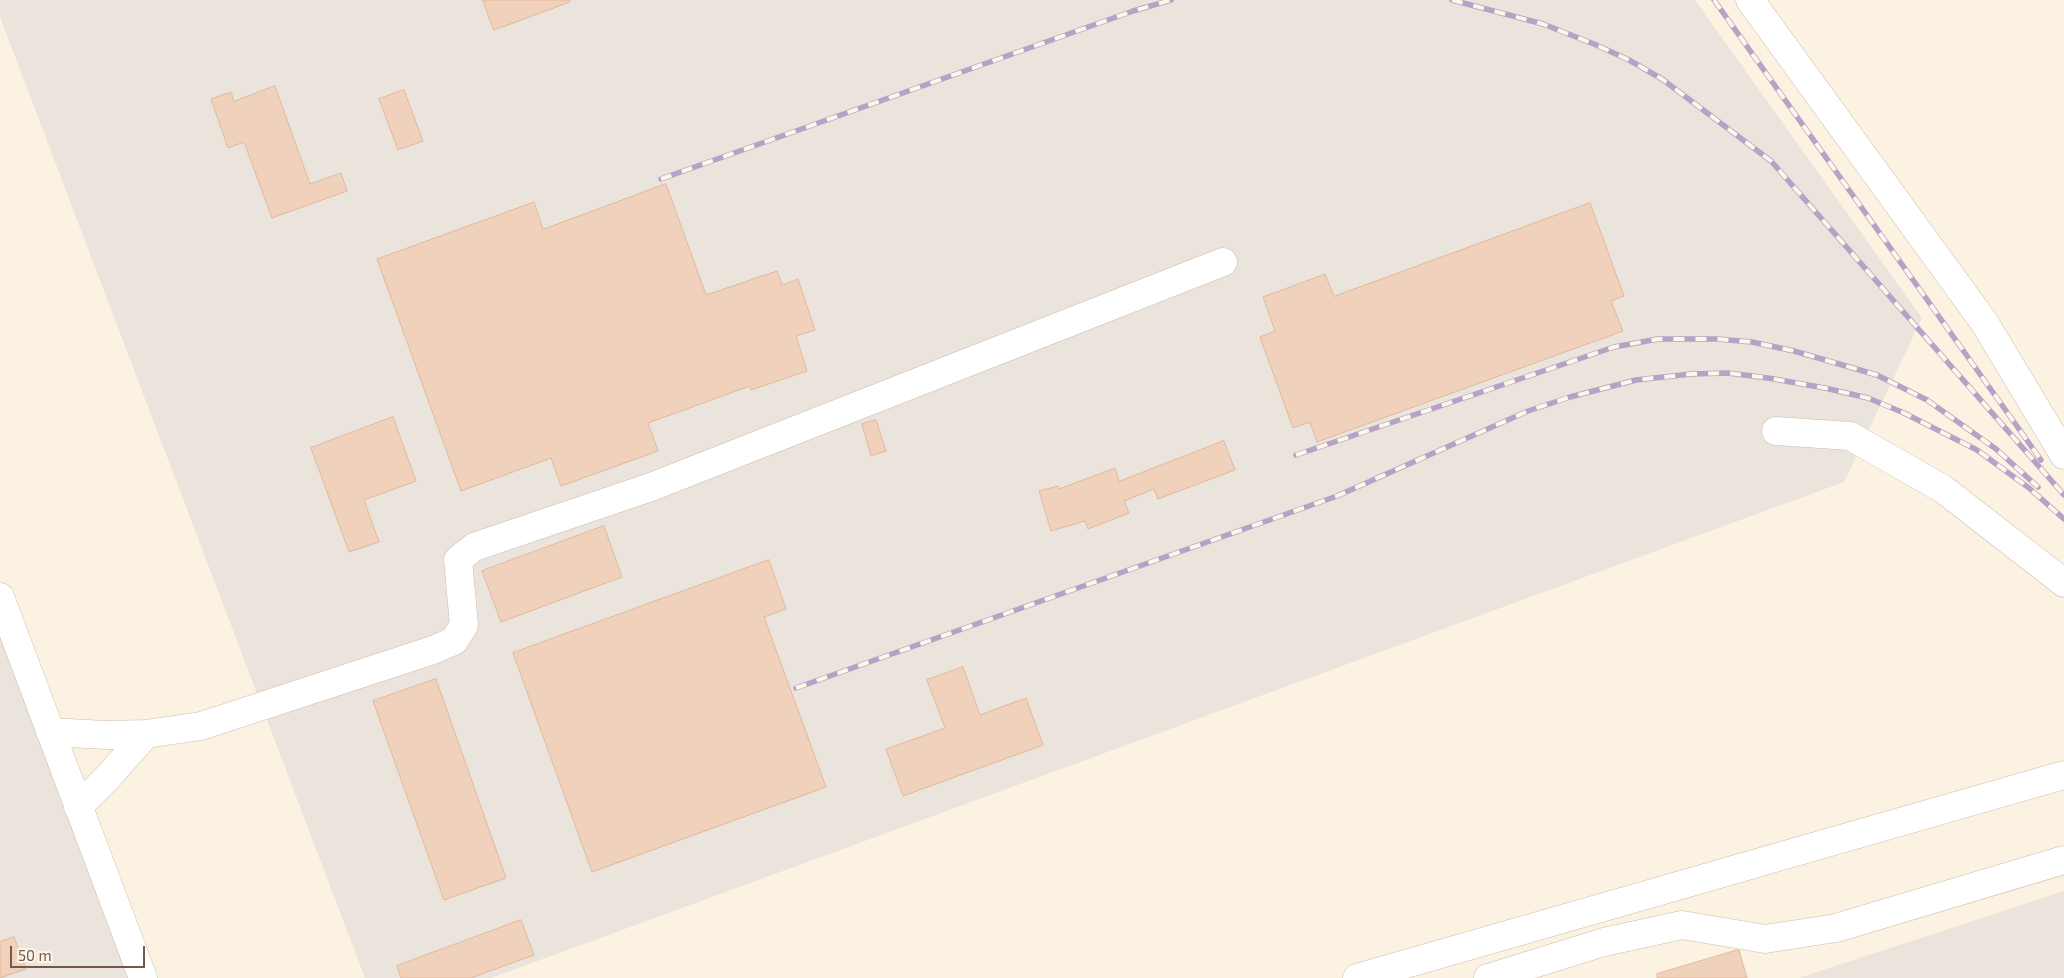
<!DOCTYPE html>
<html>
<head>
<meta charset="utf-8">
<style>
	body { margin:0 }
	#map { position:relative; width:2064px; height:978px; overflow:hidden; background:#fbf2e2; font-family:"Exo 2",sans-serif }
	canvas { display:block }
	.scale { position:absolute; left:10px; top:946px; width:135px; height:22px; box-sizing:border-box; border:2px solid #72594a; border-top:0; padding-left:6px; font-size:15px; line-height:18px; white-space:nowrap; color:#72594a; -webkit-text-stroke:4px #fef6e8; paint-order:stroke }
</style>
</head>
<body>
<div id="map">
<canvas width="2064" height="978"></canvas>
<div class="scale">50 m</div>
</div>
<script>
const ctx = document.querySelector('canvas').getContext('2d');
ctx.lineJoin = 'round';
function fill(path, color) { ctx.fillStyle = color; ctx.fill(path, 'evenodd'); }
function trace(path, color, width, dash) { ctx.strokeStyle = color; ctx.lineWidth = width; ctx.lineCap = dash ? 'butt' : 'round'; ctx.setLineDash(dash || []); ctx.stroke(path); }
fill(new Path2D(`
	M0,0H1695L1922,318L1844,482L491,978H365L0,17Z
	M0,618L137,978H0Z
	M2064,891V978H1799Z`), '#eae4dd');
const building = new Path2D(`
	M483,0H569L570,2L494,30Z
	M275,86L310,184L341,173L347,191L272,218L244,142L228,148L211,99L231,92L234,101Z
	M404,90L423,141L398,150L379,99Z
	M666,184L706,295L777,271L782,285L798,279L815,330L796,336L807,371L751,390L750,386L648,423L658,451L561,486L551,458L461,491L377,259L534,202L543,229Z
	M1590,203L1624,296L1611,301L1623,331L1317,442L1310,422L1293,428L1260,337L1275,331L1263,297L1325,274L1334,296Z
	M393,417L416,481L364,500L379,542L349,552L311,448Z
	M876,420L886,451L871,456L862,424Z
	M1224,441L1235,470L1158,499L1154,489L1124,501L1129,513L1088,529L1085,521L1051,531L1039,491L1058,486L1059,489L1115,468L1119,481Z
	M604,526L622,577L501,622L482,571Z
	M769,560L786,609L764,617L826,787L592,872L513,653Z
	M963,667L980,715L1026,698L1043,745L903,796L886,749L945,728L927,680Z
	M436,679L506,878L444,900L373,701Z
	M521,920L534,955L471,978H401L397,966Z
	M14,937L26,969L0,978V942Z
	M1737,950H1739L1747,978H1657V974Z`);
fill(building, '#f0d1bb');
trace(building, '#e2b89c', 1);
const minor = new Path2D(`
	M1750,0L1984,322L2064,455
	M1776,431L1850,436L1943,489L2064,583
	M0,597L143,978
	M50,732L106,735L146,734L201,726L433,650L454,641L464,625L458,560L474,547L651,487L1223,262
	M78,807L108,777L146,734
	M1357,978L2064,775
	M1488,978L1604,942L1682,925L1765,939L1836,928L2064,860`);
trace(minor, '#cebcac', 29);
trace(minor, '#fff', 28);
const rail = new Path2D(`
	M1452,0L1543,24L1594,44L1629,60L1662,79L1771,161L2064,495
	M1714,0L2041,460
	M661,179L1133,11L1171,0
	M1296,455L1614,347L1658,339H1717L1752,342L1794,351L1877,375L1927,400L1996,449L2038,487
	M796,688L1337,496L1528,411L1570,397L1636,380L1691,374L1728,373L1768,378L1825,388L1868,398L1904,413L1977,450L2029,488L2064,519`);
trace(rail, '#b5a2c4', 5.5);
trace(rail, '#fef6e8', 4, [11]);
</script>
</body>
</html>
